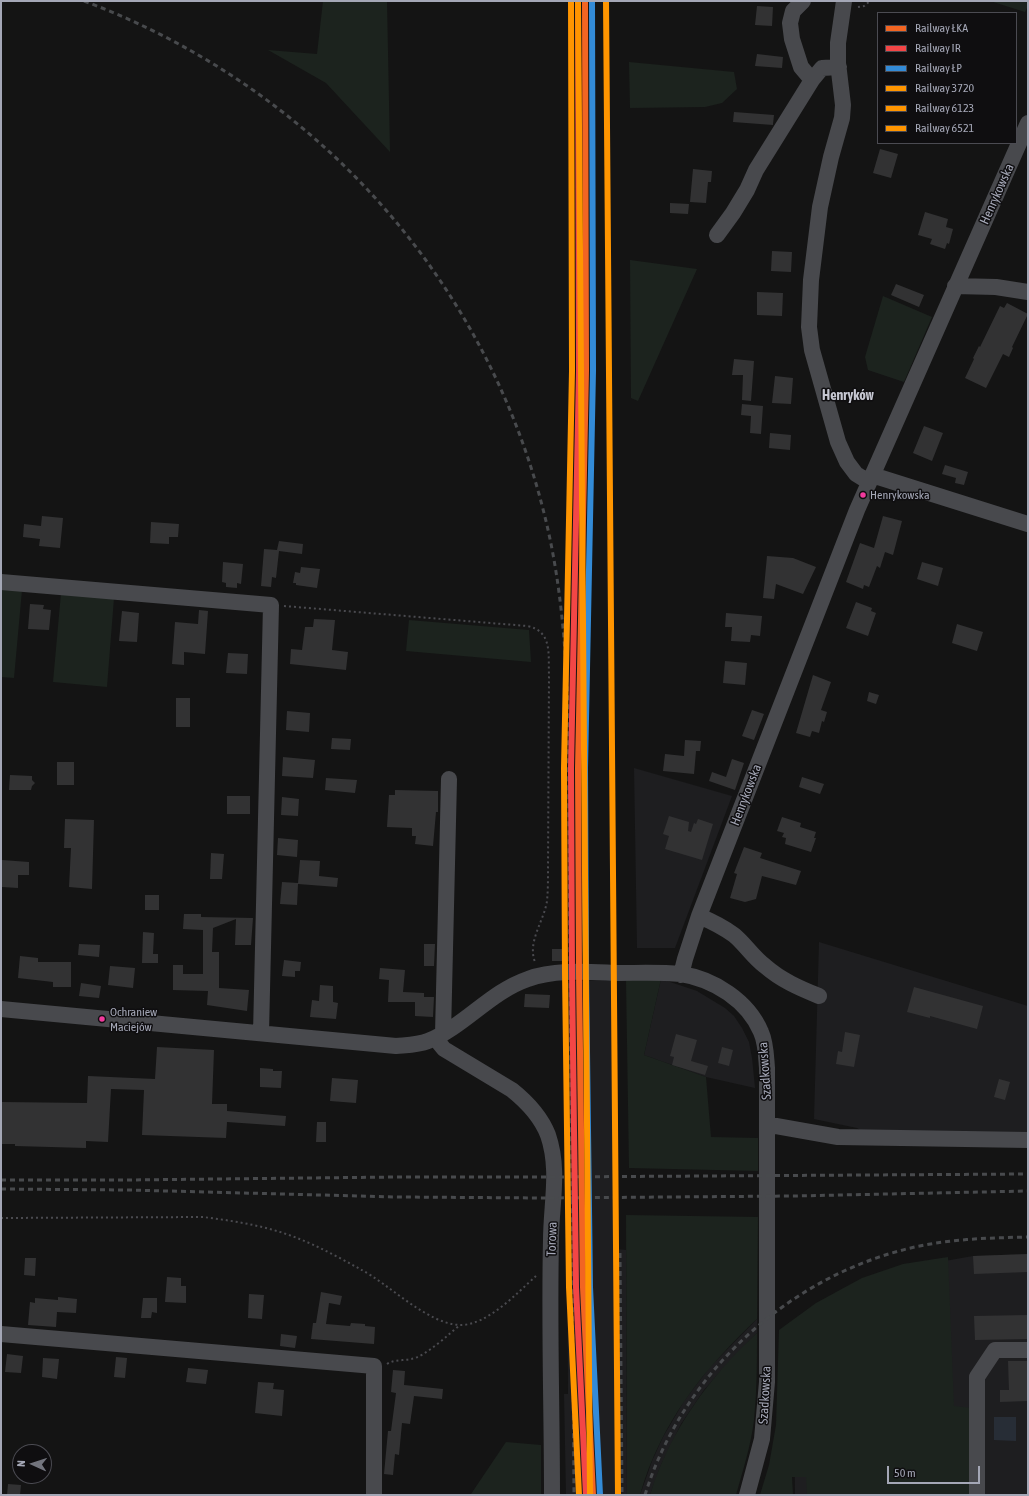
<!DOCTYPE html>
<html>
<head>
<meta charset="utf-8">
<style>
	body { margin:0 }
	#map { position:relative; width:1029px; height:1496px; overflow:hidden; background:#141414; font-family:"Asap Condensed",sans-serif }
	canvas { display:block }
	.frame { position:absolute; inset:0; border:2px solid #a4a7b6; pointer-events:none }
	.legend { position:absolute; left:877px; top:12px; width:140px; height:132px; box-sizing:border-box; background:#0f0e10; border:1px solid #4b4b52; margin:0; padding:5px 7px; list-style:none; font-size:12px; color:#a4a7b6 }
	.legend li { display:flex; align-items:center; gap:8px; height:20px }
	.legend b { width:20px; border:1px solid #4b4b52 }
	.north { position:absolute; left:12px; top:1444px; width:40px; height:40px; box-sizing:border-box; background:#0f0e10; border:1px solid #4b4b52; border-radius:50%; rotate:273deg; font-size:11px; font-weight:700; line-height:16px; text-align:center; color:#a4a7b6 }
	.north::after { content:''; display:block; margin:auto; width:14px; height:18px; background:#72747d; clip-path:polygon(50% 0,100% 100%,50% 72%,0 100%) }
	.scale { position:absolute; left:887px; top:1466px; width:93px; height:18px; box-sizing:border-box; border:2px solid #a4a7b6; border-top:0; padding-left:5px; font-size:12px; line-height:14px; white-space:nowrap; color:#a4a7b6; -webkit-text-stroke:3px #0f0e10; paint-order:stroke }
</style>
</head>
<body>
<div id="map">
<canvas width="1029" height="1496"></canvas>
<div class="frame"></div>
<ul class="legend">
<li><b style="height:5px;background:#f26522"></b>Railway ŁKA</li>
<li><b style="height:5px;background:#f34646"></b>Railway IR</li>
<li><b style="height:5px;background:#338bd7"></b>Railway ŁP</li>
<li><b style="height:5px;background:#ff9500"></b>Railway 3720</li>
<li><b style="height:5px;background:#ff9500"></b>Railway 6123</li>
<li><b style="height:5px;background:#ff9500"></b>Railway 6521</li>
</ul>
<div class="north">N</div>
<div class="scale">50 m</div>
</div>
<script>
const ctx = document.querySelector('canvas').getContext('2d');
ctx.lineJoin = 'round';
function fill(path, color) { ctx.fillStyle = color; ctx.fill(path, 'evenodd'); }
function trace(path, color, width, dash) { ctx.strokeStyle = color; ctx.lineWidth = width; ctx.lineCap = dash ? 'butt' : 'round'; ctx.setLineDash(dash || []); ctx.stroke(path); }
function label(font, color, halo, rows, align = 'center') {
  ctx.font = font + ' "Asap Condensed",sans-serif'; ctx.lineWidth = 3; ctx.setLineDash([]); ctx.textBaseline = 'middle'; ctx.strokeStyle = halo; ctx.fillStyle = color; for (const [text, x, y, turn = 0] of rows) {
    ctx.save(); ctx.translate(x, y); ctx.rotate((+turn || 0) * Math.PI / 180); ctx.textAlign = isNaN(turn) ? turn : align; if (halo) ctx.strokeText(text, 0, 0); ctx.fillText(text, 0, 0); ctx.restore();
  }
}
fill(new Path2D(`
	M634,768L732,796L675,948H637Z
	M819,942L1028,1006V1135L863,1132L857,1128L814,1119Z
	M661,979L697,991L725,1008L734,1016L742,1028L749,1042L752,1058L755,1088L706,1077L644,1055Z
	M614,980L616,1249L626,1250L627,1495H566L564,1394H568L566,981Z
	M1028,1254V1495H795L793,1322L911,1267L973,1256Z
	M757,1319V1333L719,1373L704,1390L681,1424L661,1465L650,1495H640L652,1461L663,1437L684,1401L710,1367Z`), '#1e1e20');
fill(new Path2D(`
	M323,1H387L390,152L326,83L268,50L317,54Z
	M990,1H1028V6L1025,12Z
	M629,62L734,72L737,89L722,103L705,107L630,108Z
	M630,260L697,269L638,401L631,398Z
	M883,296L932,317L904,382L868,370L865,357Z
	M1,588L22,590L14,678L1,677Z
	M61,593L114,598L107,687L53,682Z
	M409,620L529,630L531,662L406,651Z
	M661,979L644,1055L706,1077L711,1137L758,1138V1171L629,1168L626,980Z
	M626,1215L758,1217L757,1319C703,1370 661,1422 640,1495H627Z
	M948,1257L954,1406L972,1408V1495H807L806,1477H792L793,1495H760L769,1465L776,1425L779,1330L816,1303L862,1278L903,1264Z
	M757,1333C757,1362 757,1391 754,1420C751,1445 743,1470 736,1495H650C669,1432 709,1377 757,1333Z
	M506,1442L541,1445V1495L471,1494Z`), '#1c231e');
fill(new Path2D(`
	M994,1417H1016V1441L994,1440Z`), '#272d36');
fill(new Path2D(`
	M757,6L773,7L772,26L755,25Z
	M757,54L783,57L782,68L755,66Z
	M734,112L774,115L773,124V125L733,122Z
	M880,149L898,154L891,178L873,173Z
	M693,169L712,171L711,182H708L706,203L690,202Z
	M670,203L689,204L688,214L670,213Z
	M925,212L948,219L946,227L953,229L949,244L947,243L945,249L930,244L932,239L918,235Z
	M772,251L792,252L791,272L771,271Z
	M896,284L924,295L919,307L891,295Z
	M757,292L783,293L782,316L757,315Z
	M1007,303L1028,314L1012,347L1013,348L1009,357L1003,354L986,388L965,378L974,359L973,358L979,346L980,347L1000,306L1004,308Z
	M734,359L754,361L751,401L742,400L743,375H732Z
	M775,376L793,378L791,404L772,403Z
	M742,404L763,406L761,434L750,433L751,416L741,415Z
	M924,426L943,433L932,461L913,453Z
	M770,433L791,435L790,450L769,448Z
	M945,465L968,472L964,485L955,483L956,478L942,474Z
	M42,516L63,518L60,548L39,546L40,539L23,537L24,524L41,526Z
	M883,516L902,521L893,555L885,552L880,568L877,566L869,587L864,585L863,589L846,582L860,543L874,548Z
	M151,522L179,524L178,537H169V544L150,543Z
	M279,541L303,544L302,554L279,551L276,578L272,577L271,587L261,586L264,549L277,550Z
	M767,556L793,558L816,567L803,594L776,584L774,599L763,598Z
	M223,562L243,564L241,584L237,583V588L226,587V583L222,582Z
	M922,562L943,568L938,586L917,579Z
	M301,567L320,569L317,588L296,585V583H293L295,572L300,573Z
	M856,602L872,608L871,611L876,613L868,636L846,628Z
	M30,604L44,605L43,609L51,610L49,630L28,629Z
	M199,610L208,611L205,654L184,652V665L172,664L175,622L198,624Z
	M122,611L139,613L137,642L119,641Z
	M726,613L762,616L760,636L751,635L750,642L731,641L732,627H725Z
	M314,619L335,620L332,650L348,652L346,670L290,664L291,649L302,650L305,627H313Z
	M957,624L983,632L977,651L952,643Z
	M228,653L248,654L247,674L226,673Z
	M725,661L747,663L745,685L723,683Z
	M813,675L831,682L821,710L827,712L824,722L822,721L819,733L812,731L810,737L796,733Z
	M869,692L879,695L876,704L867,701Z
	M176,698H190V727H176Z
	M752,710L764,714L754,740L742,736Z
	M287,711L310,713L309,732L286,730Z
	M332,738L351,739L350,750L331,749Z
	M685,740L701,741L700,751H696L694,774L663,771L665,754L684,756Z
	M283,757L315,760L313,778L282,776Z
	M732,759L744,763L735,790L709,781L712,772L726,777Z
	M57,762H74V785H57Z
	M10,775L32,776V780L35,783L32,786L31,790H9Z
	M802,777L824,784L820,794L799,787Z
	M326,778L357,780L355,793L325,790Z
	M395,790L438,791V812H436L433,846L415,844L416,836H412V828L387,827L389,795H395Z
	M227,796H250V814H227Z
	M282,797L299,799L298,816L281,815Z
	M669,816L689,822L688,831L691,832L694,823L696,824L698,819L713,824L702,860L665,849L669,836L663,834Z
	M782,817L801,823L800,827L816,832L814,838H816L811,852L785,844L786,838L782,837L784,833L777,831Z
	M65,819L94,820L92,889L69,887L71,848H64Z
	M278,838L298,840L297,857L277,855Z
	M744,847L762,853L760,858L801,871L796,885L762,876L756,899L745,902L730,898L737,874L734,873Z
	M211,853L224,854L222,879H210Z
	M2,860L29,862V875H18V888L2,887Z
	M300,860L320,861L319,876L338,878L337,887L298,884L297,905L280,904L282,882L298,883Z
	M145,895H159V910H145Z
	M184,914H201V917L253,918L251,945H235L236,919L213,928L212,952H219V988L249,990L247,1011L207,1005L208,991L173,990V965H183V974H203V930L183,929Z
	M143,932L154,933L153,954H158V963H142Z
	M79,944L100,945L99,957L78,955Z
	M424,944H435L434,966H424Z
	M552,949H564V961H552Z
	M20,956L38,958V962H71V987H53V982L18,978Z
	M284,960L301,962L300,971H295V977L282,976Z
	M110,966L135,968L133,988L108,985Z
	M380,968L405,970L403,992L424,993V997H434L433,1017L415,1016V1002H388L389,980L379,979Z
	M81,983L101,986L99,998L79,996Z
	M320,985L333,986V1002L338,1003L336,1019L310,1017L312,1000L319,1001Z
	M914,987L983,1006L977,1029L930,1016V1018L907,1012Z
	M525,994L550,995L549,1008L524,1007Z
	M845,1032L860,1035L854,1067L836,1064L838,1051L842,1052Z
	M676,1034L697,1040L691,1061L708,1066L705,1075L672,1065L674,1057L670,1056Z
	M157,1047L214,1050L212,1104H227V1111L286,1116L285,1126L227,1122L226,1138L142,1135L144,1090L111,1089L108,1142L86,1141V1148L15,1146V1144H1V1102L87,1103L88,1076L155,1079Z
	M722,1047L733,1050L729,1066L718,1063Z
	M260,1068L273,1069V1071H282L281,1088L260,1087Z
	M332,1078L358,1080L356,1103L330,1101Z
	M999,1079L1010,1082L1005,1100L994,1097Z
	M317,1122H326V1142H316Z
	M1028,1254V1272L974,1274L973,1256Z
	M25,1258H36L35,1276L24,1275Z
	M167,1277L181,1278V1286H186V1303L165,1302Z
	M321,1292L342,1296L340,1305L329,1303L326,1324L350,1326L351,1323L365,1324V1326L375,1327L374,1344L311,1339L313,1323H316Z
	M249,1294L264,1295L262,1319L248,1318Z
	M58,1297L77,1299L76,1313L57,1312L56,1327L28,1325L30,1302L35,1303V1298L58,1300Z
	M143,1298H157V1313L152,1312L151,1318H141Z
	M1028,1315V1339L975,1340L974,1316Z
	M281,1334L297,1336L295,1348L280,1346Z
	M7,1354L23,1356L21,1373L5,1372Z
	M116,1357L127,1358L125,1378L114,1377Z
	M43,1358L59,1359L57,1379L42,1377Z
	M1008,1361H1028V1401L1000,1402V1390H1009Z
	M188,1368L208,1370L206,1384L186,1382Z
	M393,1370L405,1371L404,1385L443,1389L442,1399L414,1396L410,1424L402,1423L399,1455L395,1454L393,1475L384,1474L388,1431H391L396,1393L391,1392Z
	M258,1382L274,1383L273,1389L284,1390L282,1416L255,1413Z
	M8,1484L21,1485L20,1495H7Z`), '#323233');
trace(new Path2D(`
	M858,7L864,6L870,1
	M284,606L527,626C553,631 548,655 549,675L548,870C548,880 548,891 547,901C544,921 527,942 535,962
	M1,1218L203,1217C235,1221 267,1226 297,1238C318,1246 340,1258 360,1269C389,1284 426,1323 459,1325C487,1326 517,1293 536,1276
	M387,1364C395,1359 403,1361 411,1359C425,1357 449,1334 460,1325`), '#4a4a4f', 2, [2, 3]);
trace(new Path2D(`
	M803,1L793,11L790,23L792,39L801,67L812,80
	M844,1L838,43V63L843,105L842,118L831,157L820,207L811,280L809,327L812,350L838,442L847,462L856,474L869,482
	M717,235L733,213L747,190L756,170L812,80L822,68L839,67
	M955,286L996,287L1028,292
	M872,475L1028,524
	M1,582L271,605L261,1033
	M699,916C711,921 723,927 734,935C745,944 753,957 765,966C781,980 799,988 819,996
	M681,975L685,959L699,916L857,510L1028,123
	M1,1009L396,1046C406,1045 418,1045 428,1041C465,1026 490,992 528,979C555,969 589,972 618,973C639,973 660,972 681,974C714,979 748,1001 761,1032C766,1043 766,1056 767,1068V1382L762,1439L747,1495
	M443,1034L449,779
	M435,1038L444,1049L512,1090C527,1102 541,1117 548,1135C560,1170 551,1204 551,1240C549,1325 552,1410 552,1495
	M767,1126H776L838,1137L1028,1140
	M1,1334L374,1366V1495
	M977,1495V1377L995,1350H1028`), '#48494d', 16);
trace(new Path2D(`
	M84,1C312,86 485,277 544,513C560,576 565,639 568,703L574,1495
	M1,1180H129L397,1177H544L1028,1174
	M1,1189L129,1190L397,1197L544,1198L794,1196L1028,1191
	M620,1253L622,1495
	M645,1495C681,1378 781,1283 899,1251C941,1239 985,1238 1028,1237`), '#484a4d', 3, [5, 4]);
trace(new Path2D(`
	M585,1L586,371L578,768L579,972L583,1287L593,1495`), '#f26522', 6);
trace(new Path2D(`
	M578,1L579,371L571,768L572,972L576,1287L586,1495`), '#f34646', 6);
trace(new Path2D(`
	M592,1L593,371L585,768L586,972L590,1287L600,1495`), '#338bd7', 6);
trace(new Path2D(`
	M571,1L572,371L564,768L565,972L569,1287L579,1495`), '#ff9500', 6);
trace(new Path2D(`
	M578,1L590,1495`), '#ff9500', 6);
trace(new Path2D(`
	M606,1L618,1495`), '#ff9500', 6);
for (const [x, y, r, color] of [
	[863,495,3.5,"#f13a9d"],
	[102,1019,3.5,"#f13a9d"]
]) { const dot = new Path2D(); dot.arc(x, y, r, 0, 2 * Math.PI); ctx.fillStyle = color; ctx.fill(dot); trace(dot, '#0f0e10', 1.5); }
label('12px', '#a4a7b6', '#0f0e10', [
	["Henrykowska",870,495],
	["Ochraniew",110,1012],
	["Maciejów",110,1027]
], 'left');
label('13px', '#a4a7b6', '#0f0e10', [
	["Henrykowska",997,194,-66],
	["Henrykowska",746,795,-69],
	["Szadkowska",765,1071,-94],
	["Torowa",552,1239,-88],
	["Szadkowska",765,1395,-87]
]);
label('bold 14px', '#c6c7d2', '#0f0e10', [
	["Henryków",848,396]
]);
</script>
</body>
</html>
